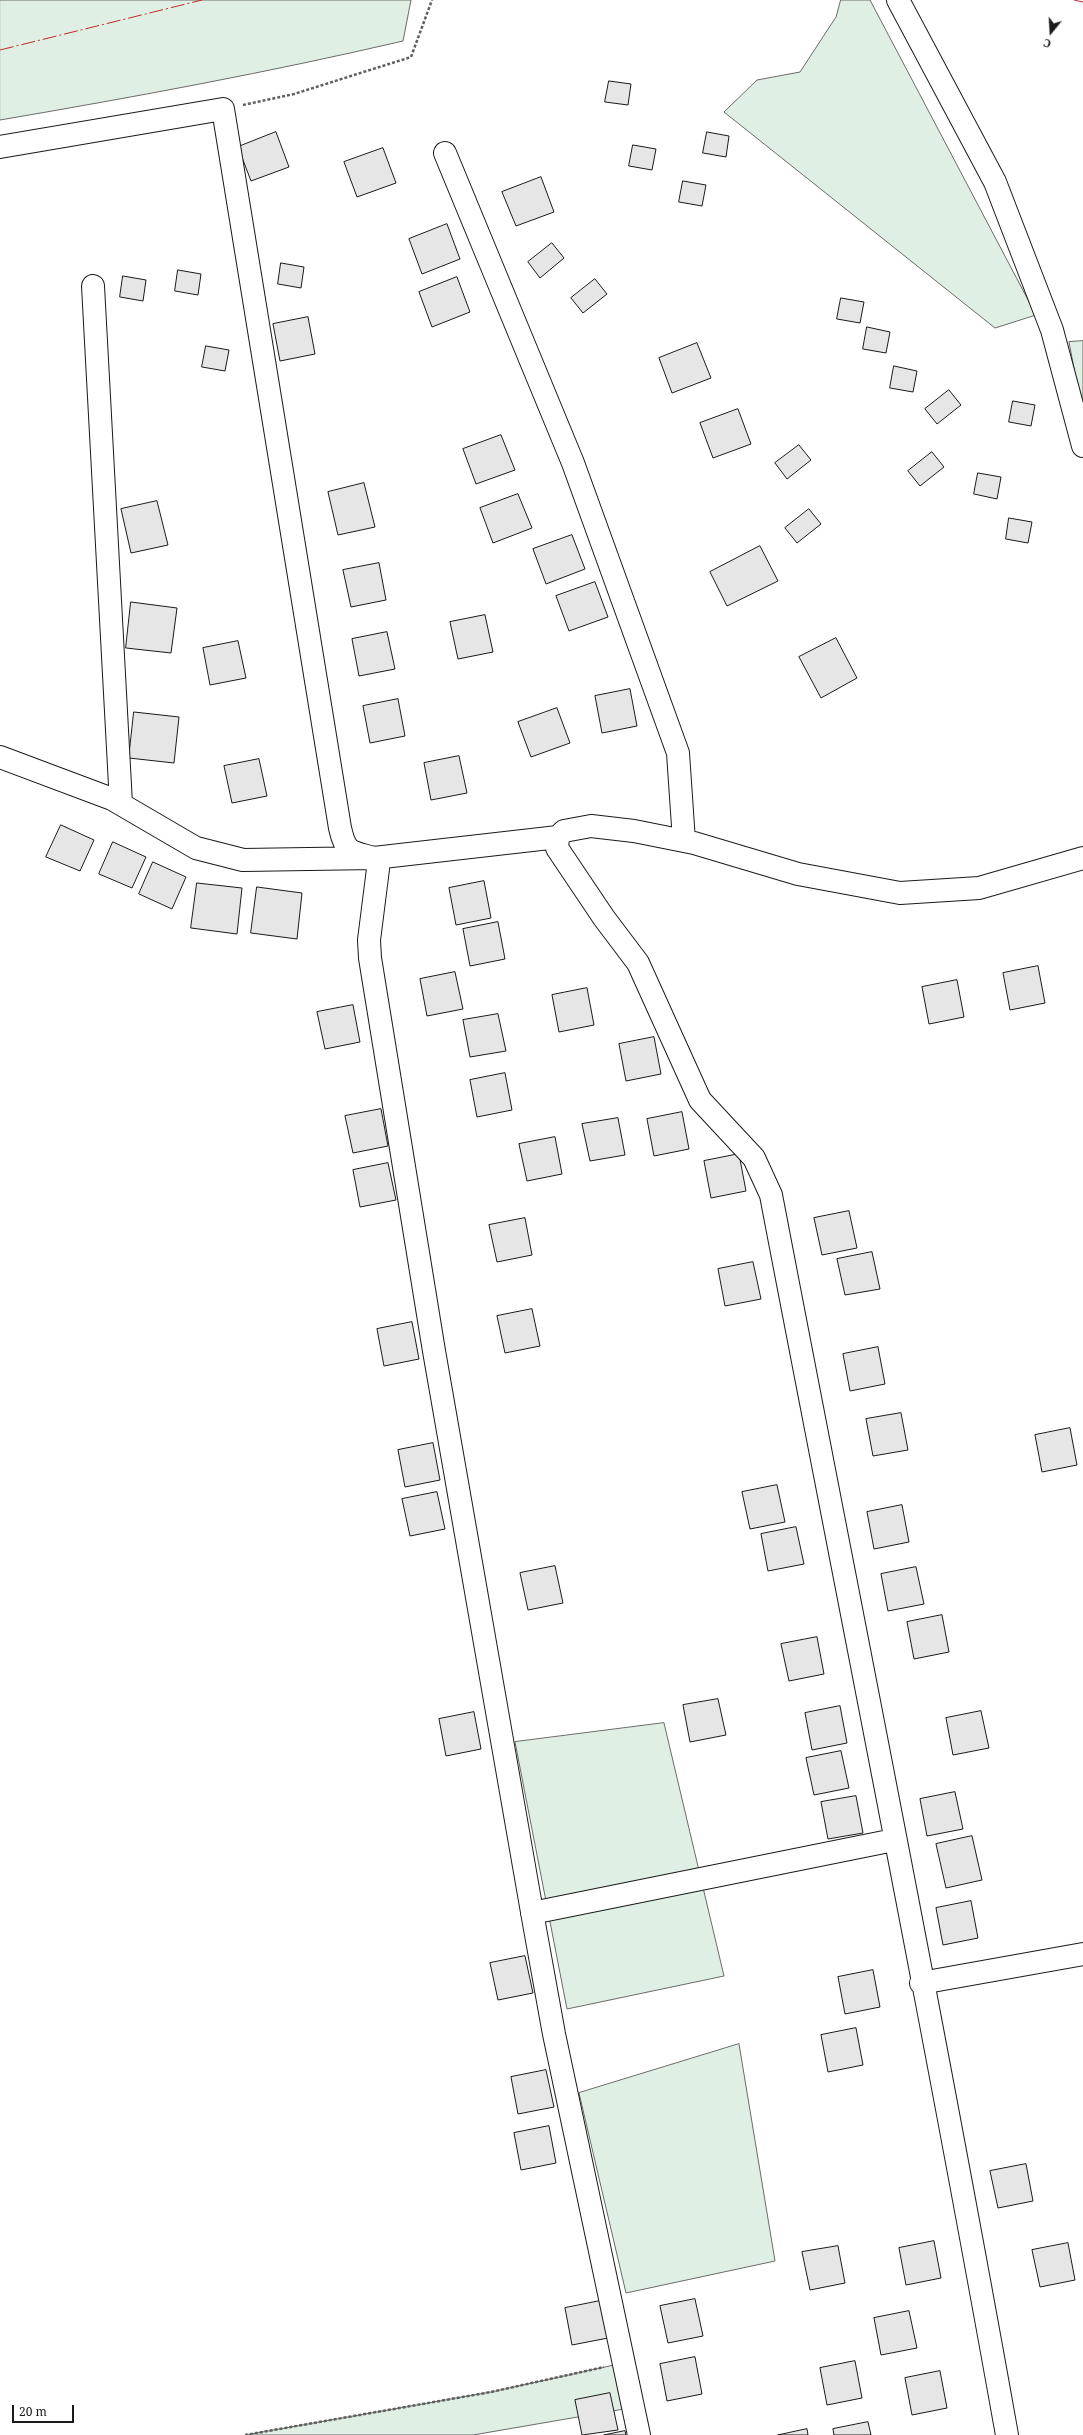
<!DOCTYPE html>
<html>
<head>
<meta charset="utf-8">
<style>
	body { margin:0 }
	#map { position:relative; width:1083px; height:2435px; overflow:hidden; background:#fff; font-family:"Noto Serif",serif }
	canvas { display:block }
	.north { position:absolute; left:1031px; top:12px; width:40px; height:40px; -webkit-text-stroke:3px #fff; paint-order:stroke; rotate:198deg; font-size:11px; font-weight:700; line-height:16px; text-align:center; color:#1a1a1a }
	.north::after { content:''; display:block; margin:auto; width:14px; height:18px; background:#1a1a1a; clip-path:polygon(50% 0,100% 100%,50% 72%,0 100%) }
	.scale { position:absolute; left:12px; top:2405px; width:62px; height:18px; box-sizing:border-box; border:2px solid #1a1a1a; border-top:0; padding-left:5px; font-size:12px; line-height:14px; white-space:nowrap; color:#1a1a1a; -webkit-text-stroke:3px #fff; paint-order:stroke }
</style>
</head>
<body>
<div id="map">
<canvas width="1083" height="2435"></canvas>
<div class="north">С</div>
<div class="scale">20 m</div>
</div>
<script>
const ctx = document.querySelector('canvas').getContext('2d');
ctx.lineJoin = 'round';
function fill(path, color) { ctx.fillStyle = color; ctx.fill(path, 'evenodd'); }
function trace(path, color, width, dash) { ctx.strokeStyle = color; ctx.lineWidth = width; ctx.lineCap = dash ? 'butt' : 'round'; ctx.setLineDash(dash || []); ctx.stroke(path); }
const green = new Path2D(`
	M0,0H411L403,41C270,72 135,97 0,120Z
	M841,0H870L1036,315L995,328L724,112L757,80L800,72L836,17Z
	M1083,341V416L1069,342Z
	M664,1723L724,1976L567,2009L515,1742Z
	M739,2044L775,2261L626,2293L579,2093Z
	M616,2365L624,2409L473,2435H245L491,2392Z`);
fill(green, '#e0efe3');
trace(green, '#6a6a6a', 1);
const building = new Path2D(`
	M609,81L631,84L628,105L605,102Z
	M276,132L289,167L251,181L238,147Z
	M707,132L729,136L726,157L703,153Z
	M633,145L656,149L652,170L629,166Z
	M383,148L396,183L357,197L344,162Z
	M541,177L554,212L516,226L502,192Z
	M683,181L706,185L702,206L679,202Z
	M447,224L460,259L422,274L409,239Z
	M552,243L564,258L540,278L528,262Z
	M281,263L304,267L301,288L278,284Z
	M178,270L201,274L198,295L175,291Z
	M123,276L146,280L143,301L120,297Z
	M457,277L470,312L432,327L419,292Z
	M595,279L607,294L583,313L571,298Z
	M841,298L864,302L860,323L837,319Z
	M308,317L315,354L280,361L273,324Z
	M867,327L890,332L886,353L863,349Z
	M697,343L711,378L672,393L659,358Z
	M206,346L229,350L225,371L202,367Z
	M894,366L917,371L913,392L890,388Z
	M949,390L961,405L937,424L925,409Z
	M1013,401L1035,405L1031,426L1009,422Z
	M738,409L751,444L713,458L700,423Z
	M501,435L515,470L476,484L463,449Z
	M799,445L811,460L787,479L775,463Z
	M932,452L944,467L920,486L908,471Z
	M978,473L1001,477L997,499L974,494Z
	M364,483L375,527L338,535L328,492Z
	M518,494L532,528L493,543L480,508Z
	M157,501L168,545L131,553L121,509Z
	M809,509L821,524L797,543L785,528Z
	M1009,518L1032,522L1028,543L1006,539Z
	M572,535L585,569L546,584L533,549Z
	M760,546L778,581L727,606L710,572Z
	M379,563L386,600L351,607L343,570Z
	M595,582L608,617L569,631L556,596Z
	M131,602L177,608L171,653L126,648Z
	M485,615L493,652L458,659L450,622Z
	M387,632L395,669L359,676L352,639Z
	M836,638L857,678L821,698L799,657Z
	M238,641L246,678L210,685L203,648Z
	M630,689L637,726L602,733L595,696Z
	M398,699L405,736L370,743L363,706Z
	M557,708L570,743L531,757L518,722Z
	M134,712L179,717L174,763L129,758Z
	M459,756L467,793L431,800L424,763Z
	M259,759L267,796L232,803L224,766Z
	M61,825L94,840L80,871L46,857Z
	M113,842L146,857L132,888L99,874Z
	M153,862L186,877L172,909L139,894Z
	M484,881L491,918L456,925L449,888Z
	M197,883L242,888L237,934L191,928Z
	M257,887L302,893L297,939L251,933Z
	M498,922L505,959L470,966L463,929Z
	M1038,966L1045,1003L1010,1010L1003,973Z
	M455,972L463,1009L427,1016L420,979Z
	M957,980L964,1017L929,1024L922,987Z
	M587,988L594,1025L559,1032L552,995Z
	M353,1005L360,1042L325,1049L317,1012Z
	M498,1014L506,1051L470,1057L463,1020Z
	M654,1037L661,1074L626,1081L619,1044Z
	M505,1073L512,1110L477,1117L470,1080Z
	M381,1109L388,1146L353,1153L345,1116Z
	M682,1112L689,1149L654,1156L647,1119Z
	M618,1118L625,1155L590,1161L582,1124Z
	M555,1137L562,1174L527,1181L519,1144Z
	M739,1154L746,1191L711,1198L704,1161Z
	M388,1163L396,1200L360,1207L353,1170Z
	M849,1211L857,1248L822,1255L814,1218Z
	M525,1218L532,1255L497,1262L489,1225Z
	M872,1252L880,1289L845,1295L837,1259Z
	M753,1262L761,1299L725,1306L718,1269Z
	M532,1309L540,1346L505,1353L497,1316Z
	M412,1322L419,1359L384,1366L377,1329Z
	M878,1347L885,1384L850,1391L843,1354Z
	M901,1413L908,1450L873,1456L866,1419Z
	M1070,1428L1077,1465L1042,1472L1035,1435Z
	M433,1443L440,1480L405,1487L398,1450Z
	M777,1485L785,1522L750,1529L742,1492Z
	M437,1492L445,1529L410,1536L402,1499Z
	M902,1505L909,1542L874,1549L867,1512Z
	M796,1527L804,1564L768,1571L761,1534Z
	M555,1566L563,1603L528,1610L520,1573Z
	M916,1567L924,1604L888,1611L881,1574Z
	M942,1615L949,1652L914,1659L907,1622Z
	M817,1637L824,1674L789,1681L781,1644Z
	M718,1699L726,1735L690,1742L683,1705Z
	M840,1706L847,1743L812,1750L805,1713Z
	M981,1711L989,1748L953,1755L946,1718Z
	M474,1712L481,1749L446,1756L439,1719Z
	M841,1751L849,1788L814,1795L806,1758Z
	M955,1792L963,1829L927,1836L920,1799Z
	M856,1796L863,1833L828,1839L821,1802Z
	M972,1836L982,1880L946,1888L936,1844Z
	M971,1901L978,1938L943,1945L936,1908Z
	M525,1956L533,1993L498,2000L490,1963Z
	M873,1970L880,2007L845,2014L838,1977Z
	M856,2028L863,2065L828,2072L821,2035Z
	M546,2070L554,2107L518,2114L511,2077Z
	M549,2126L556,2163L521,2170L514,2133Z
	M1026,2164L1033,2201L998,2208L990,2171Z
	M934,2241L941,2278L906,2285L899,2248Z
	M1068,2243L1075,2280L1040,2287L1032,2250Z
	M838,2246L845,2283L810,2290L802,2252Z
	M695,2299L703,2336L668,2343L660,2306Z
	M600,2301L608,2338L572,2345L565,2308Z
	M909,2311L917,2348L881,2355L874,2318Z
	M695,2357L702,2394L667,2401L660,2364Z
	M855,2361L862,2398L827,2405L820,2368Z
	M940,2371L947,2408L912,2415L905,2378Z
	M610,2393L618,2430L582,2435L575,2400Z
	M868,2422L871,2435H834L833,2429Z
	M807,2429L808,2435H778Z
	M625,2431L626,2435H604Z`);
fill(building, '#e6e6e6');
trace(building, '#1a1a1a', 1);
const minor = new Path2D(`
	M0,147L223,109L340,828C346,854 350,851 374,858L378,869L369,940L370,958L434,1351L535,1929L554,2034L639,2435
	M445,153L573,463L678,753L684,841
	M93,286L121,804
	M0,757L112,799L196,848L243,860L374,858L558,837
	M532,1913L894,1840
	M921,1983L1083,1954
	M1007,2435C933,2021 850,1608 771,1195L754,1158L700,1100L638,963L604,918L557,848L558,837L564,831L591,826L634,831L694,843L798,874L900,893L979,888L1083,858`);
const major = new Path2D(`
	M898,0L995,182L1052,330L1083,446`);
trace(minor, '#1a1a1a', 24);
trace(major, '#1a1a1a', 24);
trace(new Path2D(`
	M243,105L294,94L411,57L432,0
	M245,2435L491,2392L604,2367`), '#5f5f5f', 2.5, [3, 2]);
trace(minor, '#fff', 22);
trace(major, '#fff', 22);
trace(new Path2D(`
	M1074,0L1083,2
	M0,50L202,0`), '#c62828', 1, [14, 3, 2, 3]);
</script>
</body>
</html>
